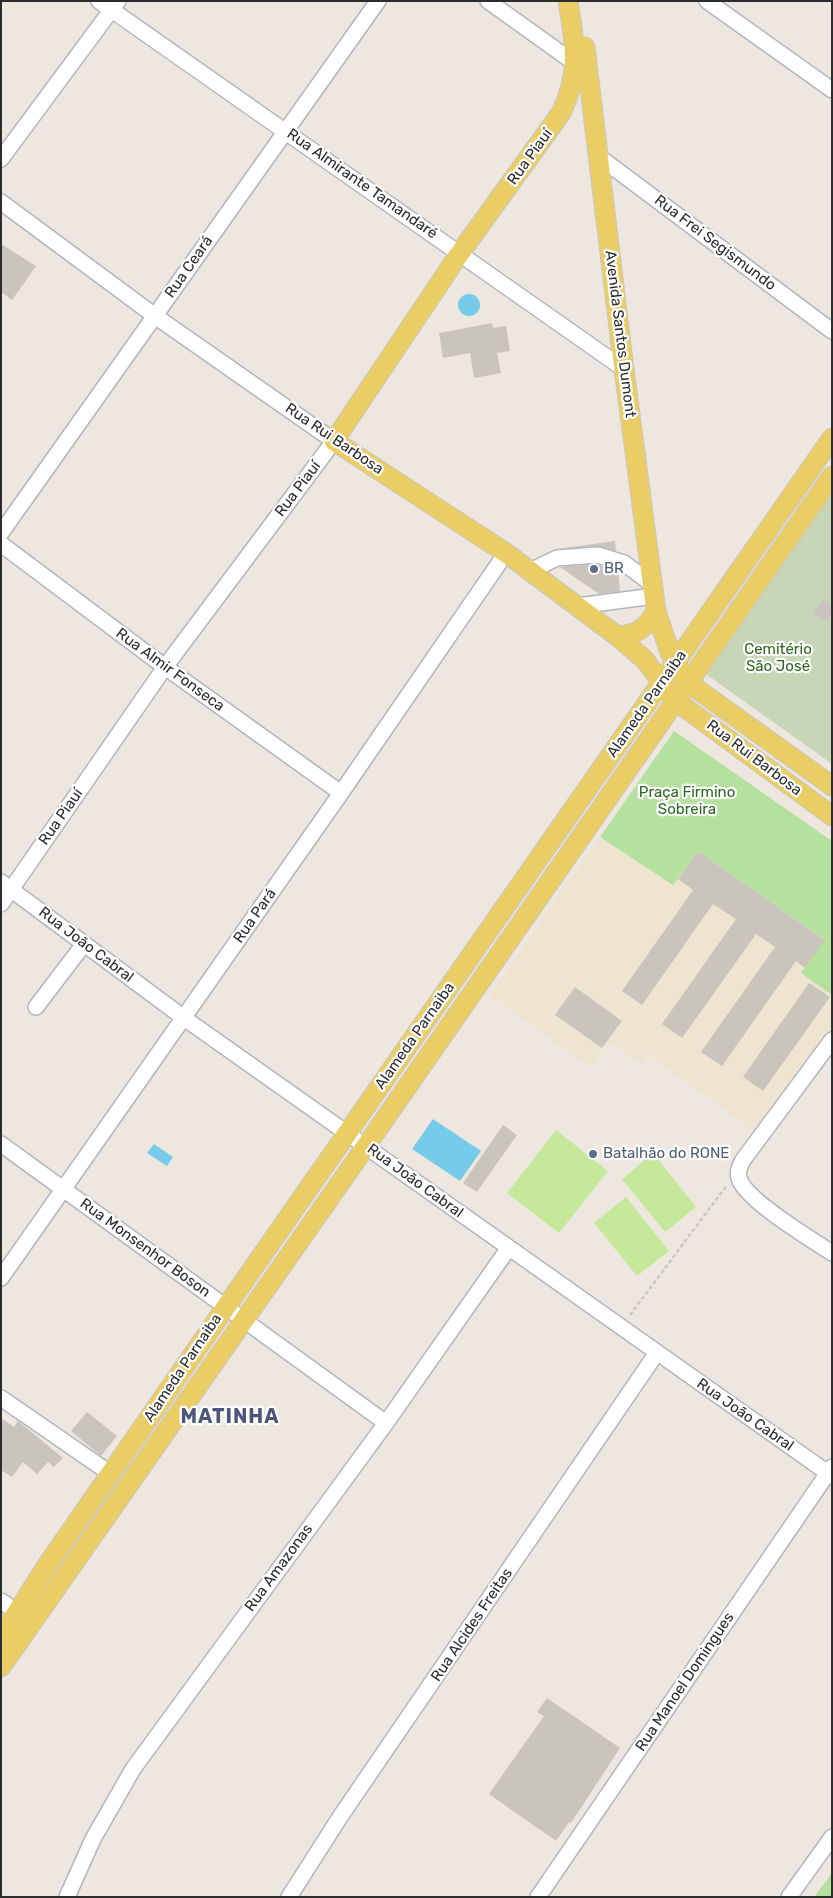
<!DOCTYPE html>
<html>
<head>
<meta charset="utf-8">
<style>
	body { margin:0 }
	#map { position:relative; width:833px; height:1898px; overflow:hidden; background:#ede7df; font-family:Rubik,sans-serif }
	canvas { display:block }
	.frame { position:absolute; inset:0; border:2px solid #2c2c2c; pointer-events:none }
</style>
</head>
<body>
<div id="map">
<canvas width="833" height="1898"></canvas>
<div class="frame"></div>
</div>
<script>
const ctx = document.querySelector('canvas').getContext('2d');
ctx.lineJoin = 'round';
function fill(path, color) { ctx.fillStyle = color; ctx.fill(path, 'evenodd'); }
function trace(path, color, width, dash) { ctx.strokeStyle = color; ctx.lineWidth = width; ctx.lineCap = dash ? 'butt' : 'round'; ctx.setLineDash(dash || []); ctx.stroke(path); }
function label(font, color, halo, rows, align = 'center') {
  ctx.font = font + ' Rubik,sans-serif'; ctx.lineWidth = 4.5; ctx.setLineDash([]); ctx.textBaseline = 'middle'; ctx.strokeStyle = halo; ctx.fillStyle = color; for (const [text, x, y, turn = 0] of rows) {
    ctx.save(); ctx.translate(x, y); ctx.rotate((+turn || 0) * Math.PI / 180); ctx.textAlign = isNaN(turn) ? turn : align; if (halo) ctx.strokeText(text, 0, 0); ctx.fillText(text, 0, 0); ctx.restore();
  }
}
fill(new Path2D(`
	M600,837L673,885L698,851L825,940L801,973L832,995V1032L757,1133L647,1054L640,1063L609,1041L590,1067L490,995Z`), '#eee4cf');
fill(new Path2D(`
	M674,731L832,841V995L801,973L824,939L698,851L673,885L600,837Z
	M832,1873V1897H814Z`), '#b4e19e');
fill(new Path2D(`
	M832,490V764L703,672Z`), '#c6d6b7');
fill(new Path2D(`
	M556,1130L608,1171L559,1233L507,1193Z
	M653,1153L696,1207L665,1232L622,1179Z
	M626,1197L669,1251L637,1276L594,1223Z`), '#c6e89a');
fill(new Path2D(`
	M458 305a11 11 0 1 1 22 0a11 11 0 1 1-22 0Z
	M433,1119L481,1151L460,1181L412,1149Z
	M154,1144L173,1157L167,1166L147,1153Z`), '#77cbea');
fill(new Path2D(`
	M1,244L36,266L12,300L1,292Z
	M492,323L493,328L506,326L510,351L497,353L501,373L474,378L470,353L443,358L439,333Z
	M615,541L616,551L598,546L557,549Z
	M597,564L618,571L620,591L599,594L560,567Z
	M823,599L832,604V614L827,622L813,614Z
	M698,851L825,940L805,968L796,961L722,1066L701,1052L775,947L756,934L682,1038L662,1024L736,919L713,904L642,1005L622,991L693,890L678,879Z
	M809,983L830,997L763,1091L743,1077Z
	M575,987L622,1021L602,1048L555,1015Z
	M503,1125L517,1135L477,1192L463,1183Z
	M87,1412L117,1436L101,1456L71,1431Z
	M1,1418L14,1427L18,1421L63,1458L54,1467L48,1462L37,1474L23,1462L12,1477L1,1470Z
	M547,1698L620,1748L571,1823L569,1822L556,1841L489,1794L544,1716L537,1712Z`), '#c9c5bd');
const minor = new Path2D(`
	M99,1L624,369
	M488,1L576,64
	M707,1L832,90
	M598,156L832,331
	M1,159L118,1
	M1,202L155,316L334,441L165,667L1,904
	M1,533L378,1
	M1,544L165,667L341,793
	M530,571L557,558L598,555L624,563L653,585
	M578,606L654,596
	M1,882L184,1018L832,1476
	M36,1007L84,944
	M832,1040L743,1160C740,1166 737,1171 739,1178C745,1200 811,1239 832,1253
	M1,1144L386,1423
	M1,1278L341,793L506,553
	M1,1398L111,1474
	M1,1601L17,1612
	M67,1897L93,1839L133,1769L386,1423L508,1249
	M289,1897L340,1817L656,1354
	M538,1897L832,1467
	M789,1897L832,1837`);
const major = new Path2D(`
	M568,1C575,45 581,71 561,113L460,253L334,441L506,553L617,636L644,659L676,701L832,816
	M585,47L624,369L656,611L670,653L687,682L832,786
	M617,636C636,635 647,628 656,611
	M1,1637L50,1561L226,1307L832,438
	M1,1667L366,1146L832,476`);
trace(minor, '#b2b5bf', 18);
trace(major, '#c8c8c8', 21);
trace(new Path2D(`
	M630,1315L727,1185`), '#c8c8c8', 2.5, [4, 2.5]);
trace(minor, '#fff', 15);
trace(major, '#ebcd65', 19);
for (const [x, y, r, color] of [
	[594,569,5,"#5c6f8a"],
	[593,1154,5,"#5c6f8a"]
]) { const dot = new Path2D(); dot.arc(x, y, r, 0, 2 * Math.PI); ctx.fillStyle = color; ctx.fill(dot); trace(dot, '#fff', 2); }
label('15px', '#2c2c2c', '#fff', [
	["Rua Piauí",530,157,-54],
	["Rua Almirante Tamandaré",362,184,35],
	["Rua Frei Segismundo",715,243,37],
	["Rua Ceará",189,267,-55],
	["Avenida Santos Dumont",620,334,83],
	["Rua Rui Barbosa",334,439,34],
	["Rua Piauí",298,489,-53],
	["Rua Almir Fonseca",170,670,36],
	["Alameda Parnaiba",647,704,-55],
	["Rua Rui Barbosa",754,758,37],
	["Rua Piauí",61,817,-55],
	["Rua Pará",255,916,-55],
	["Rua João Cabral",86,945,37],
	["Alameda Parnaiba",415,1036,-55],
	["Rua João Cabral",415,1181,36],
	["Rua Monsenhor Boson",145,1248,36],
	["Alameda Parnaiba",183,1368,-56],
	["Rua João Cabral",745,1415,35],
	["Rua Amazonas",279,1568,-54],
	["Rua Alcides Freitas",472,1625,-56],
	["Rua Manoel Domingues",685,1682,-56]
]);
label('15px', '#4e5e75', '#fff', [
	["BR",604,569],
	["Batalhão do RONE",603,1154]
], 'left');
label('15px', '#2c671e', '#fff', [
	["Cemitério",778,650],
	["São José",778,667],
	["Praça Firmino",687,793],
	["Sobreira",687,810]
]);
ctx.letterSpacing = '1px';
label('bold 20px', '#4e557b', '#fff', [
	["MATINHA",230,1417]
]);
ctx.letterSpacing = '0px';
</script>
</body>
</html>
